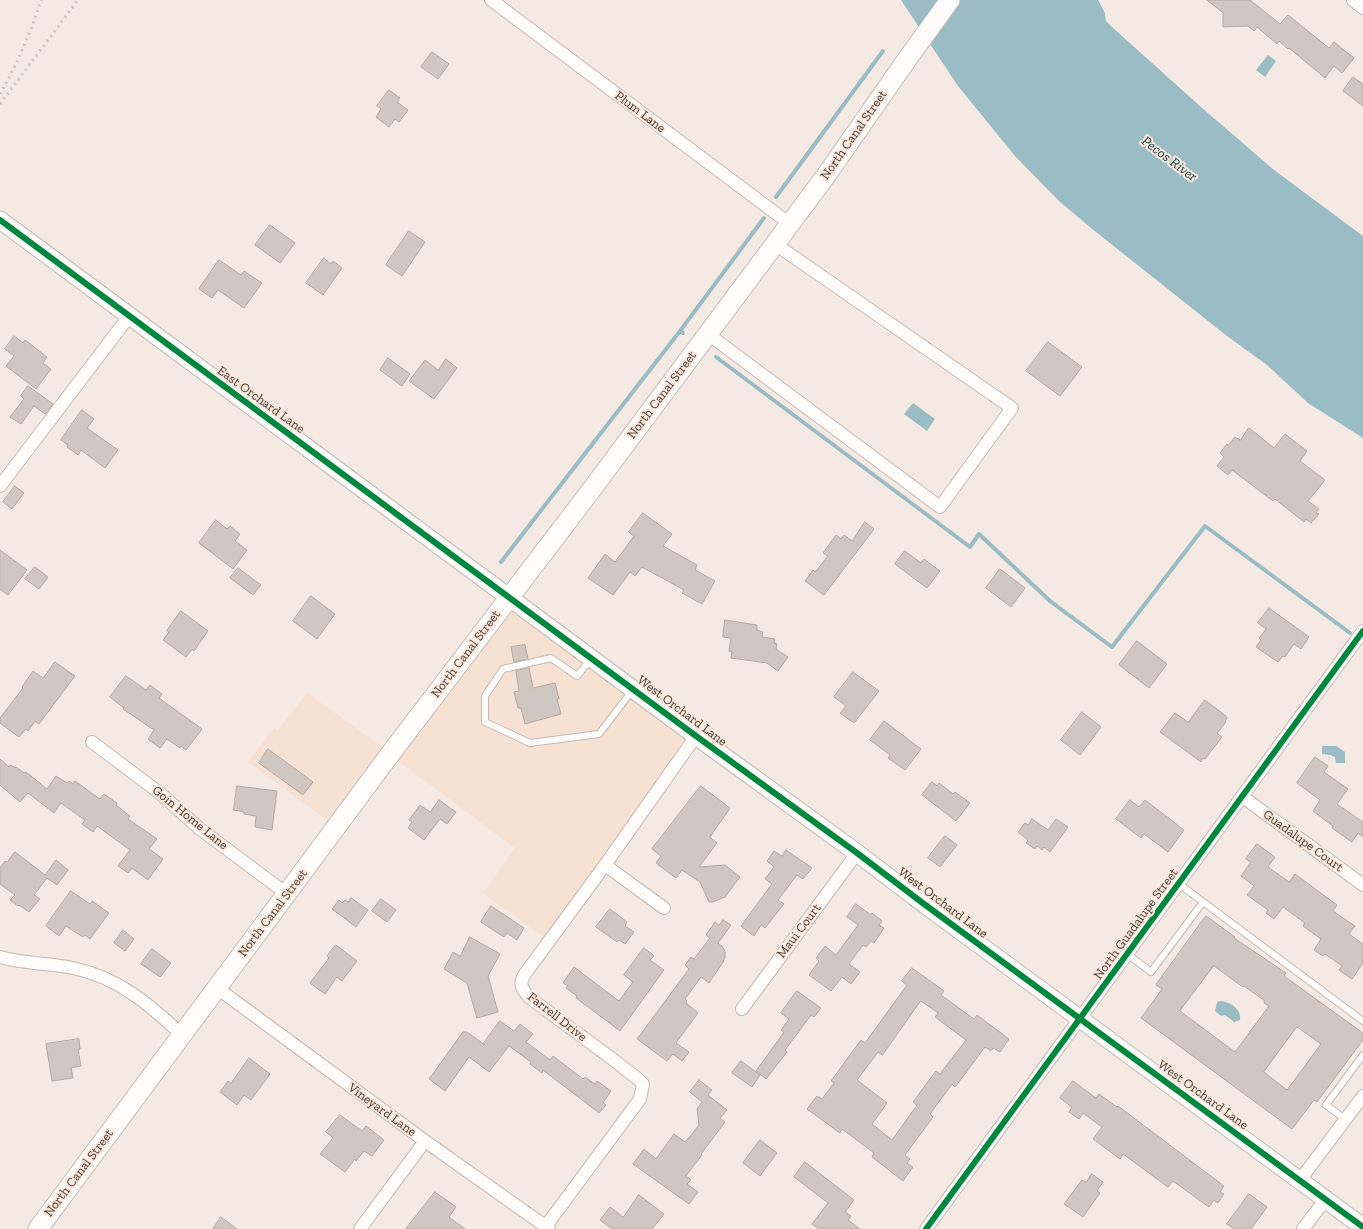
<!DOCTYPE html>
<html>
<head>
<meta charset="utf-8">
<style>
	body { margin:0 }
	canvas { display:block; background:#f4e9e3 }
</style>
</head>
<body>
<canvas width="1363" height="1229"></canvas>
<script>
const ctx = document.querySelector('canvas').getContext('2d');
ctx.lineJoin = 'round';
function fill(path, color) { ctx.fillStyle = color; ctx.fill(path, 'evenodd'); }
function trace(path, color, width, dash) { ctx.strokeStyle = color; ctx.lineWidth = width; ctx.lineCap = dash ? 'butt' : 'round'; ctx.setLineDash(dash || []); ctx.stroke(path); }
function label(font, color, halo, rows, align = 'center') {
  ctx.font = font + ' "Zilla Slab",serif'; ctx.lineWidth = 4; ctx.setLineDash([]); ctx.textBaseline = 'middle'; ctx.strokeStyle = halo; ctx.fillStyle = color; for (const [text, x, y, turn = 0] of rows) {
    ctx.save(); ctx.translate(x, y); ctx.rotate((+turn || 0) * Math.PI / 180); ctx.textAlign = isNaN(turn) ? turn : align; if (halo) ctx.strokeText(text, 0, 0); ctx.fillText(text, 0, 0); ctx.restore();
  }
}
fill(new Path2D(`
	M509,597L696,736L549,941L483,893L515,848L390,755L336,827L248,762L274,728L278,730L307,693L391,753Z`), '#f7e1d2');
fill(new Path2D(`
	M901,0H1098L1105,13L1106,21L1112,27L1201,107L1274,170L1363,236V438L1308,403L1267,365L1227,336L1091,228L1059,201L1015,156L958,86Z
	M1268,55L1276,61L1265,77L1256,70Z
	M913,403L935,419L927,431L904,414Z
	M1322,746H1336L1345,752V763H1336L1335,757L1330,755L1322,754Z
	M1221,1001C1231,1002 1242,1010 1240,1020L1234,1022L1225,1015L1221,1016L1215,1011L1217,1002Z`), '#9abcc4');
trace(new Path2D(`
	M776,197L883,51
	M683,333L680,331L764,218
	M716,357L970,547L979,534L1050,601L1112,647L1205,526L1350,633
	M501,562L680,331`), '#9abcc4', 4);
const building = new Path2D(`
	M1207,0H1250L1280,24L1288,15L1329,48L1334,42L1354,58L1342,73L1334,66L1325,78L1289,48L1288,49L1279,41L1277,44L1257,27L1254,31L1248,26L1223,27V13Z
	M432,52L449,64L438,79L421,67Z
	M1353,77L1363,84V106L1343,91Z
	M389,90L400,98L397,102L408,110L399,122L395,119L389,127L376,117L381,109L377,106Z
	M270,225L295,243L280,263L255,245Z
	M409,231L425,242L402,276L386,265Z
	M324,258L331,264L333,261L342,268L323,295L306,283Z
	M219,260L241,275L244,271L262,283L244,308L218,290L212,298L199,289Z
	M14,336L23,343L25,340L47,357L43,363L51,369L36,389L6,366L14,356L5,349Z
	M1048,342L1082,367L1060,396L1026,371Z
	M388,358L410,374L402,386L380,370Z
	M446,359L457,368L434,399L409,381L425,360L438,370Z
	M28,386L53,404L45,414L34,406L21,424L10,417L24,399L21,396Z
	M82,410L94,419L87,428L118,450L105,468L81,450L78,455L67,447L68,445L61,440Z
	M1249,428L1274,448L1285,434L1307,451L1300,461L1325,480L1308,501L1319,509L1316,513L1319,514L1311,523L1306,519L1304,522L1275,499L1273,501L1232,470L1228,475L1217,466L1224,457L1220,453L1227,444L1228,446L1235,437L1240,440Z
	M15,486L24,493L12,509L3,502Z
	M643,513L672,534L663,546L697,565L695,570L715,581L702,604L682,593L684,590L642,567L635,576L630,572L613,595L588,578L605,554L615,562L634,536L629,532Z
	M216,520L227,529L230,526L240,534L235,541L247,550L233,569L199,543Z
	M865,522L874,529L824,595L805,581L813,570L815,572L828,556L823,553L836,535L841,539L844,535L852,541Z
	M0,550L27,570L8,595L0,589Z
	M905,551L921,563L924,559L940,571L927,588L895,564Z
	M35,567L48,577L39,589L25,579Z
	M238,568L261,585L253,595L230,578Z
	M1000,569L1025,588L1011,607L986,588Z
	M311,596L335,614L317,639L293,621Z
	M1269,608L1309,637L1301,649L1294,644L1285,657L1283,656L1278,662L1256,647L1261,640L1259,638L1266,629L1258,623Z
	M181,611L208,631L194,651L192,649L186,657L163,640L169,632L167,631Z
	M725,620L757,625V630L763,632L762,637L775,639L774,643L777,644L776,649L788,657L778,671L767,663L731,658L732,652L729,651L731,638L723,637Z
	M1137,641L1167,664L1149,688L1119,665Z
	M525,645L528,659L514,662L511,647Z
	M55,662L75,676L39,724L35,721L28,731L26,729L19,737L0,723V718L23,688L22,687L33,671L43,678Z
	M529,668L533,688L555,683L559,699H557L561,714L525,724L521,708H518L514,692L519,691L516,671Z
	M853,672L879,691L854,723L840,713L846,706L834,697Z
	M126,676L146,690L150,685L162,694L159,698L202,729L186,750L181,746L180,748L167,739L160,748L148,739L154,730L123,709L124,708L110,697Z
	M1205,700L1226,716L1227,718L1225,721L1226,722L1217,733L1222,737L1205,759L1203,758L1201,762L1160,732L1175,713L1188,722Z
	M1082,712L1101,727L1080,755L1061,740Z
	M884,721L921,749L905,770L888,758L890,755L870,740Z
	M268,749L313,782L303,795L259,763Z
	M1315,757L1328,766L1324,772L1348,789L1337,804L1363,822V837L1358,833L1352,842L1332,828L1333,826L1313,811L1320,800L1297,783Z
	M0,759L9,767L11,765L15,768L16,767L24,773L26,772L47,789L56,776L67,783L69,781L73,784L75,781L100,799L104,794L117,803L116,805L130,816L128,819L157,839L149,849L163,859L148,880L132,868L128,873L118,866L130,850L97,826L93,832L82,824L85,820L61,803L54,813L28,793L20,802L0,785Z
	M932,782L937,786L939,783L953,794L955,792L970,803L956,821L922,795Z
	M237,786L277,791L272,830L255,827L256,816L244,814V812L234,810Z
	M701,786L730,808L710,837L717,843L699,867L725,865L740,877L725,897L713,902H709L700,882L682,870L676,878L656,863L661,856L652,849Z
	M439,800L456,812L447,824L440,819L424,840L408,828L412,822L409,820L420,805L430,812Z
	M1130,800L1139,807L1145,800L1184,830L1168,852L1144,834L1141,838L1116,819Z
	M1032,819L1048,830L1056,819L1068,827L1050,852L1044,847L1042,850L1037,846L1035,849L1026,843L1028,840L1018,832L1025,823L1028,825Z
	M945,836L957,845L940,867L928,858Z
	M1257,844L1275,857L1268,867L1289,882L1295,874L1337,905L1333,911L1355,926L1349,934L1363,944V963L1352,979L1339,970L1342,966L1325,954L1323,956L1314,950L1321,939L1303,926L1305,923L1283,907L1274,919L1266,913L1268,910L1247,895L1254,886L1241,876L1251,862L1246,859Z
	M786,850L812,868L803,879L797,875L778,900L784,904L765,928L761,925L754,936L741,926L772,884L765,879L774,867L767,861L774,851L782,856Z
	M15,852L45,875L56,860L68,870L57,885L47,878L34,895L40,899L29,912L19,905L18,906L10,900L15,895L0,884V868L5,861L7,862Z
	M71,891L90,904L92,901L109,913L90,939L85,935L83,937L66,926L59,936L46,926Z
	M351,898L368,910L356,927L332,909L339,900L342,903L345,900L348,902Z
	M381,899L396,910L387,922L372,911Z
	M856,904L871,915L872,913L882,921L879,925L884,928L874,943L871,941L866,947L863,945L849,964L860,972L851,984L842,977L831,991L809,975L819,961L816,958L825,946L836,955L858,925L847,917Z
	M491,906L524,928L517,940L507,933L504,937L481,922Z
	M610,909L627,922L625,926L634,932L625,944L619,940L617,942L596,927Z
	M1206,916L1235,937L1234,938L1286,973L1284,976L1363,1033V1040L1317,1102L1314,1100L1292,1129L1141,1018L1162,989L1156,985ZM1214,966L1243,987L1244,986L1265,1001L1264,1003L1269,1006L1235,1052L1180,1011ZM1297,1027L1321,1044L1287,1090L1264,1072Z
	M723,920L731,925L718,943L722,946L725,951V958L723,961H724L709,983L701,977L685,999L687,1001L686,1003L698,1013L676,1043L689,1052L682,1061L673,1054L667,1061L637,1039L689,969L685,965L691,957L694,959L710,938L706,935L715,922L719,925Z
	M123,930L134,939L125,951L114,943Z
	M470,937L500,954L488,976L498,1012L477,1018L467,983L444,969L453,952L460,956Z
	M336,945L357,961L342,981L337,977L325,994L310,983L329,958L327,956Z
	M644,948L654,956L650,960L664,970L620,1031L576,998L577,996L566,988L568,986L563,983L574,967L619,1001L633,982L624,975Z
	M152,949L171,963L160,977L141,964Z
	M912,968L944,991L941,995L974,1019L977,1015L1009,1039L1000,1052L993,1048L991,1051L985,1047L955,1087L952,1084L930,1114L933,1117L905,1155L910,1159L907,1163L913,1167L903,1181L872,1157L874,1153L842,1129L840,1133L807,1109L817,1096L822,1099L834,1083L831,1081L861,1040L865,1043L907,985L902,981ZM921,1001L938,1013L935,1017L966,1040L940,1074L936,1071L913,1102L917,1105L892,1140L872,1124L887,1103L857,1080L878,1052L882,1055Z
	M797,991L821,1008L814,1017L811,1015L785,1050L787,1052L766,1079L756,1071L784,1032L781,1030L789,1019L781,1013Z
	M500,1021L514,1031L520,1024L533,1034L526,1042L550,1060L553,1056L583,1079L585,1077L595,1084L597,1081L611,1091L603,1103L606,1105L599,1113L543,1070L542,1073L530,1064L531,1062L509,1046L489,1072L469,1057L445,1091L429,1079L463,1032H467L485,1045L484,1043Z
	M79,1039L80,1049L78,1050L81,1066L71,1068L73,1078L52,1081L46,1044Z
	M249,1058L270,1074L251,1100L244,1095L237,1105L220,1092L228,1081L231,1083Z
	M741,1061L760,1075L752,1087L732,1073Z
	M699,1080L712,1090L708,1095L727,1110L720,1118L725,1122L701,1154L702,1155L686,1176L691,1180L687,1184L698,1192L689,1204L633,1164L644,1149L656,1159L674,1134L685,1142L699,1125L697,1109L702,1102L690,1092Z
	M1073,1081L1096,1098L1099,1094L1117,1107L1118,1106L1224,1186L1220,1192L1224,1194L1218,1203L1214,1200L1209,1207L1173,1181L1168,1187L1123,1154L1120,1159L1093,1139L1102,1127L1083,1113L1079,1119L1069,1112L1072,1107L1060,1098Z
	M340,1115L362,1131L366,1126L384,1140L372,1156L364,1151L356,1161L355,1159L345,1172L320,1154L333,1138L326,1132Z
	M760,1140L777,1153L760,1176L743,1163Z
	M805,1162L854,1200L845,1212L851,1216L848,1220L860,1229H819L812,1224L828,1203L794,1177Z
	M1092,1174L1103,1182L1097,1191L1100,1193L1083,1217L1064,1204L1082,1180L1086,1182Z
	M435,1192L456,1207L449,1217L465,1229H406Z
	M1249,1194L1267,1207L1251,1229H1234L1227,1224Z
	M639,1195L664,1214L652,1229H612L600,1220L610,1207L623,1217Z
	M221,1217L237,1229H213Z`);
fill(building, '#d1c7c2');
trace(building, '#b2a9a3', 1);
const lane = new Path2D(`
	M591,659L577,676L551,658L503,669L485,696V722L530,743L599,734L632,691
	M1179,884L1363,1021
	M1127,954L1151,972L1203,902
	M1345,1119L1326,1105L1363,1055`);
const street = new Path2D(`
	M491,0L790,224
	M1353,0L1363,8
	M708,334L940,507L1012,408L775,244
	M0,486L130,315
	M92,742L161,794L200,829L287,894
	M1243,797L1363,885
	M605,865L664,908
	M0,957C23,964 49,963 73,968C118,977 150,1005 182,1035
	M217,988L425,1141L549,1229
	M742,1009L857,853
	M1300,1180L1363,1096
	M546,1226L640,1099L643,1084L638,1079L615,1061L530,998C515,983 522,978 533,963L605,865L696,736
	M360,1229L425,1141
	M926,1229L1363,631
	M1303,1229L1325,1200`);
const secondary = new Path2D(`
	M0,220L696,736L857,853L924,904L1363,1227`);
const primary = new Path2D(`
	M38,1229L391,753L592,489L825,177L908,58L950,0`);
trace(lane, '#c3bab4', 8);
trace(street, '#c3bab4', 14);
trace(secondary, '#c3bab4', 19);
trace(primary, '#c3bab4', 21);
trace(lane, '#fdfcfb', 6);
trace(street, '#fdfcfb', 12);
trace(secondary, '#fdfcfb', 17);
trace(primary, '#fdfcfb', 19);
trace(new Path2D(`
	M0,94C17,65 31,32 41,0
	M0,104L78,0`), '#c9c6c4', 3, [2, 4]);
trace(new Path2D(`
	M0,220L696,736L857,853L924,904L1363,1227
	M926,1229L1363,631`), '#00873e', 6);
label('13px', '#423832', '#fce8db', [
	["Plum Lane",640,112,37],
	["North Canal Street",854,135,-55],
	["North Canal Street",662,395,-53],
	["East Orchard Lane",261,400,36],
	["North Canal Street",466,654,-53],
	["West Orchard Lane",682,711,37],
	["Goin Home Lane",190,818,39],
	["Guadalupe Court",1303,841,36],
	["West Orchard Lane",943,903,37],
	["North Canal Street",273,913,-53],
	["North Guadalupe Street",1136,924,-54],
	["Maui Court",799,931,-53],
	["Farrell Drive",557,1017,38],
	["West Orchard Lane",1203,1095,36],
	["Vineyard Lane",382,1110,36],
	["North Canal Street",79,1173,-53]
]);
label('italic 14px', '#0a3b47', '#fce8db', [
	["Pecos River",1169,159,37]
]);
</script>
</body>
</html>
